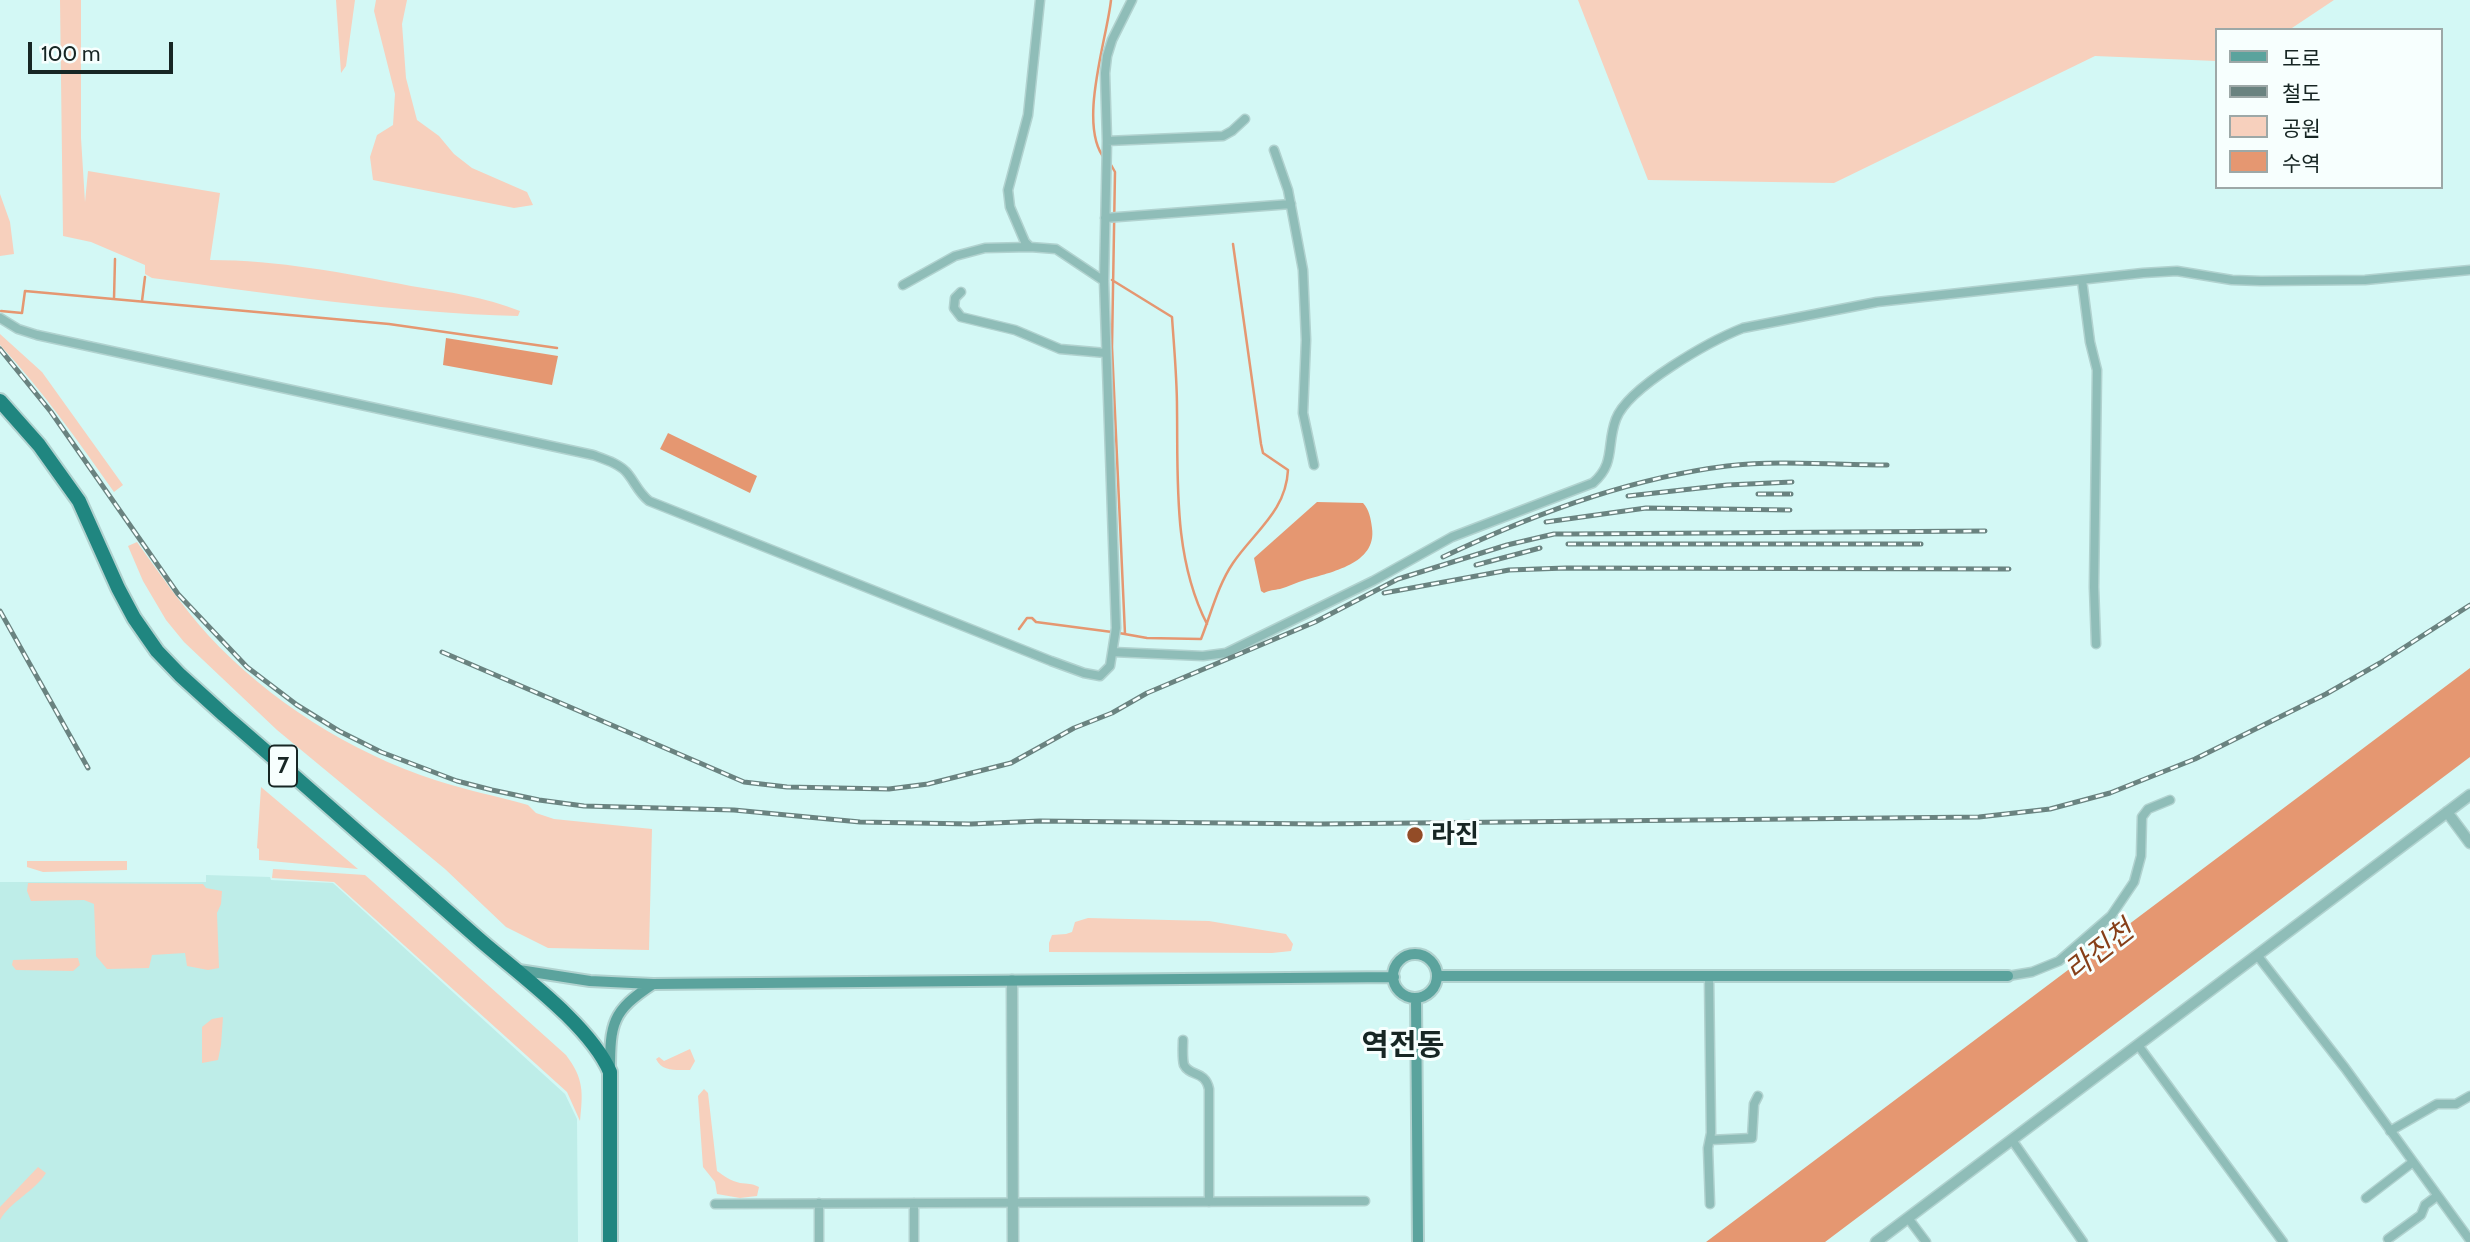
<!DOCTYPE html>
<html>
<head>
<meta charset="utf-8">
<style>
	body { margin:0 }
	#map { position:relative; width:2470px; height:1242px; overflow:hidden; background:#d3f8f5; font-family:Cabin,"Noto Sans KR",sans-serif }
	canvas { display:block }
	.legend { position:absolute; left:2215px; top:28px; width:228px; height:161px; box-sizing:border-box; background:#f7fffe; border:2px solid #9da8a7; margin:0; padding:9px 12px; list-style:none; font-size:21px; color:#172624 }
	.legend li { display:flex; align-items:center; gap:14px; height:35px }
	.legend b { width:35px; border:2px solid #9da8a7 }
	.scale { position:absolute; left:28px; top:42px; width:145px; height:32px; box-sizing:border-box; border:4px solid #172624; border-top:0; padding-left:9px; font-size:21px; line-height:24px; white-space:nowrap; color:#172624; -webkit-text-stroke:5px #f7fffe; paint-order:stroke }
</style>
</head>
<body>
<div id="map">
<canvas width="2470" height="1242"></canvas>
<ul class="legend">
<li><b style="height:9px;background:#5ba39d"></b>도로</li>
<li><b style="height:9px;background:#6a8380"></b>철도</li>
<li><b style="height:19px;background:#f7d0bd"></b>공원</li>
<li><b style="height:19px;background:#e59771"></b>수역</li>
</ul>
<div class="scale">100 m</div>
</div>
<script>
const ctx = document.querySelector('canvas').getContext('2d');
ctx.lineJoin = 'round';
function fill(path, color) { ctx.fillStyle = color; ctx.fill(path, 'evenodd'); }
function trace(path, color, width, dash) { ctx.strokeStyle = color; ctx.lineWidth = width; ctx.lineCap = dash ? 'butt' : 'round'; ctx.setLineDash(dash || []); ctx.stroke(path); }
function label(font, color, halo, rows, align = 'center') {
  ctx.font = font + ' Cabin,"Noto Sans KR",sans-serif'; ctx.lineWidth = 6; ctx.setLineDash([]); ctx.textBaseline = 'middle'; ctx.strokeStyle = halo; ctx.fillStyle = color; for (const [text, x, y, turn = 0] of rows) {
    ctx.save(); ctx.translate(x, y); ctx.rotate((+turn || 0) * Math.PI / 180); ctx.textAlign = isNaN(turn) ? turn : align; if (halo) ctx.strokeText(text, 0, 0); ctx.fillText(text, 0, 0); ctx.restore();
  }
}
fill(new Path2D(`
	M206,875L270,877L271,880L333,883L565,1094L577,1119L578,1242H0V882H206Z`), '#beede8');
fill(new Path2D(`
	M60,0H81V138L85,202L88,171L220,193L210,260C278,260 345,273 411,286C448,292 485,297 520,311L518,316C397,313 273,294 152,278L145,274V265L91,242L63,236Z
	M336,0H355L346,66L341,73Z
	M376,0H407L402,24L406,78L417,120L439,136L454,154L472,168L527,192L533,205L514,208L373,180L370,157L377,135L393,125L395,94L374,11Z
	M1578,0H2334L2289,30H2216V61L2095,56L1834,183L1648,180Z
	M0,194L10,222L14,254L0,256Z
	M0,334L42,372L123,485L114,492C78,441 43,391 0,345Z
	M137,542C160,574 182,606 208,635C269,701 350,752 435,780C465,790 497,796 528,805L536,813L554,819L652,829L649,950L548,948L506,927L445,869L277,730L184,642L166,620L143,581L128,546Z
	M261,787L358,869L259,860V849L257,848Z
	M27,861H127V870L43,872L27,867Z
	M273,869L365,875L373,882L566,1055C584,1079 583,1092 580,1121L567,1092L334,882L272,878Z
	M28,883L203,884L206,888L222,891L221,904L217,913L219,968L208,970L187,966L185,953L152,955L149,968L107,969L96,956L94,904L84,900L31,901L27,891Z
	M1088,918L1209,921L1286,934L1293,944L1291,951L1272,953L1049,952V943L1052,935L1066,934L1072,932L1075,922Z
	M78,958L80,965L73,971L16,970L12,965L13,960Z
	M223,1017L221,1045L218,1060L202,1063V1027L212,1019Z
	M690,1049L695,1061L690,1070C677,1070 662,1072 656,1059L659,1057L664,1061Z
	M704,1089L708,1093L717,1171C724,1176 731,1181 740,1183C748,1184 751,1183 759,1187L757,1196L740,1198L717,1194L715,1182L703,1167L698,1096Z
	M38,1167L46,1173C34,1192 11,1201 0,1220V1207Z`), '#f7d0bd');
fill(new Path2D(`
	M446,338L558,356L552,385L443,365Z
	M668,433L757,476L750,493L660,449Z
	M1317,502L1363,503C1369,509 1371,519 1372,528C1377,564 1331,572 1305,580C1297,582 1288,587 1280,589C1274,590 1270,590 1264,593L1261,591L1254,558Z
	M2470,668V757L1825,1242H1706Z`), '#e59771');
trace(new Path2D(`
	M1105,159C1077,126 1107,39 1111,0
	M1110,163L1115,172L1112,347L1125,634
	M1112,280L1172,317C1174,347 1177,378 1177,408C1178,480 1173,558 1207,624
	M114,299L115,259
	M142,301L145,277
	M1,311L22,313L25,291L389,324L557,348
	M1019,629L1027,618H1032L1036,622L1112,632
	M1119,633L1147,638L1201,639C1211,614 1218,585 1233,563C1255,531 1286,511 1288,470L1263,453L1261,444L1233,244`), '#e59771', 2.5);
const minor = new Path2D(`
	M1040,0L1028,115L1008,190L1010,207L1025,242L1030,247L1056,249L1104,281
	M1107,141L1223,136L1232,131L1245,119
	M1274,150L1288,190L1303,270L1306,340L1303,413L1314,465
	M1105,218L1291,204
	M2082,280L2090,342L2097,370L2094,587L2096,644
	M903,285L955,256L985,248L1030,247
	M961,292L955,298L954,308L961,317L1015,330L1060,349L1106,353
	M0,318L18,329L37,335L593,455C604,459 621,464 628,474C636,484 638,492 649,501L1051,661L1084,673L1100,676L1110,666L1116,628L1104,281L1107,141L1105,73L1107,56L1112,40L1132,0
	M1113,652L1203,656L1226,653L1373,581L1452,537L1593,483C1616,463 1606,445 1616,419C1628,387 1710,341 1743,328L1877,302L2143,273L2177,271L2232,280L2261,281L2365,280L2470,270
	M2257,955L2345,1068L2470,1240
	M1709,976L1711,1133L1708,1148L1710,1204
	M2008,976L2032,972L2059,961L2111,916L2134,882L2141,856L2142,817L2148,809L2170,800
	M1183,1040C1183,1047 1182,1058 1184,1065C1190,1077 1205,1070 1209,1089V1202
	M2138,1045L2283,1242
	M2390,1131L2437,1104H2456L2470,1096
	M1710,1140L1752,1138L1754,1104L1758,1096
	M2012,1140L2083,1242
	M2366,1198L2413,1162
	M914,1203V1242
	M715,1204L1365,1201
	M1908,1218L1926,1242
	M2388,1239L2421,1215L2425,1205L2437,1196
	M819,1242V1203`);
const tertiary = new Path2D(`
	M2447,812L2470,843
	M1012,980L1013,1242
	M1876,1242L2470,795`);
const secondary = new Path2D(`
	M1393 976a22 22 0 1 1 44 0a22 22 0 1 1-44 0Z
	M519,970L590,981L653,984L1394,977
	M1437,976H2008
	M1416,998L1418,1242
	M610,1071C610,1023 612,1011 653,984`);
const trunk = new Path2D(`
	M0,401L39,445L79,501L118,588L134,618L157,651L180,675L224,715C310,789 395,865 480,940C519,974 590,1025 610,1072V1242`);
trace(minor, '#b1d2cf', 11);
trace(tertiary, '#b1d2cf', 13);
trace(secondary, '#b1d2cf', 14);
trace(trunk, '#b1d2cf', 18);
trace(minor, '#8fbdb8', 8);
trace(tertiary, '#8fbdb8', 10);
trace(secondary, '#5ba39d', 10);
trace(trunk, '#208680', 14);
const rail = new Path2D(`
	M0,349L51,412L178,594L247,667L297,705L339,731L381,752L457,781L492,790L539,800L584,806L734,810L860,822L971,824L1040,821L1319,824L1979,817L2050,809L2110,793L2195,759L2326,694L2380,663L2470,605
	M1758,494H1791
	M1628,496L1727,485L1792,482
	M1546,522L1646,508L1790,510
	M1568,544H1921
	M1443,557C1531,515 1630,478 1727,466C1779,460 1834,465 1887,465
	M1476,565L1540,548
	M1384,593L1509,570L1566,568L2009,569
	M0,611L88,768
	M442,652L744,782L787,787L889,789L928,784L1011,763L1074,728L1112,713L1147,693L1315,622L1398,579L1507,545L1554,534H1570L1985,531`);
trace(rail, '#6a8380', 5);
trace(rail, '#f7fffe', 2.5, [8]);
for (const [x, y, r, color] of [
	[1415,835,9,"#934c27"]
]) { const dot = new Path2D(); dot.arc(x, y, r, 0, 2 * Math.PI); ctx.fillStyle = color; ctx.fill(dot); trace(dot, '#f7fffe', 2.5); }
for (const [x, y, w] of [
	[283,766,28]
]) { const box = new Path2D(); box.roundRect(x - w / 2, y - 20.5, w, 41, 5); ctx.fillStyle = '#f7fffe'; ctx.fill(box); trace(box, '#172624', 2); }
label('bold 24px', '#172624', null, [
	["7",283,766]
]);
label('bold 26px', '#172624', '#f7fffe', [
	["라진",1431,835]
], 'left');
label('italic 28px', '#863f18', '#f7fffe', [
	["라진천",2100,951,-38]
]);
label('bold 30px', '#172624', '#f7fffe', [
	["역전동",1403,1046]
]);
</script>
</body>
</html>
